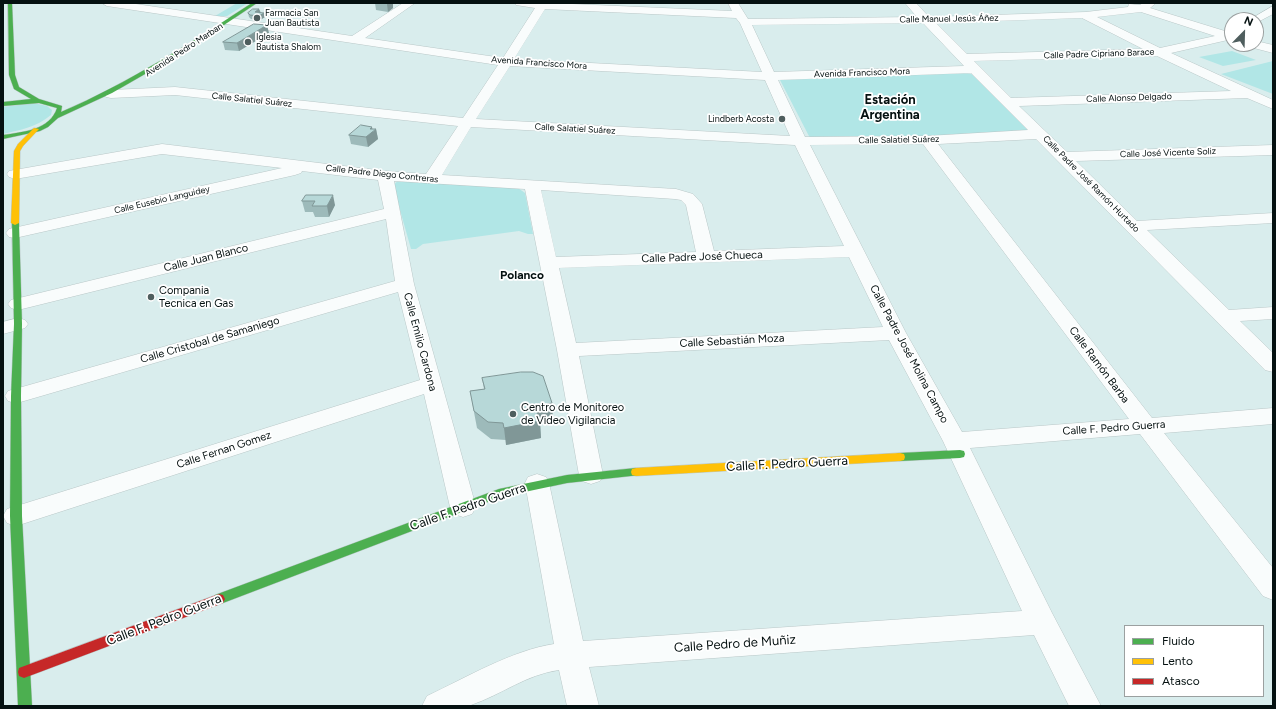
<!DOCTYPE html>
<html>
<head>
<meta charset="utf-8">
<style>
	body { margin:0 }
	#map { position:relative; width:1276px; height:709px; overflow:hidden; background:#d9eded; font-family:Figtree,sans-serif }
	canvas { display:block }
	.frame { position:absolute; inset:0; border:4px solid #051111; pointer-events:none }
	.legend { position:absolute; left:1124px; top:625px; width:140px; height:72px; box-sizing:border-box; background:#fff; border:1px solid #9ba0a0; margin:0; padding:5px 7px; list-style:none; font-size:12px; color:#051111 }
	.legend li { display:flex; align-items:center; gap:8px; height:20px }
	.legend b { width:20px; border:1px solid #9ba0a0 }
	.north { position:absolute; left:1224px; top:12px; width:40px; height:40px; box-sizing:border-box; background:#fff; border:1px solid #9ba0a0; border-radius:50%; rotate:23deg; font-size:11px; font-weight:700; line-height:16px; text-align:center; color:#051111 }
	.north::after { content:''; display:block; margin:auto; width:14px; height:18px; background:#4f5e5e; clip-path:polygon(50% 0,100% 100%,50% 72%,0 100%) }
</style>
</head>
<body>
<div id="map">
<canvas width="1276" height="709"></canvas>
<div class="frame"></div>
<ul class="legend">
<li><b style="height:5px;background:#4caf50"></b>Fluido</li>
<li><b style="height:5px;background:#ffc107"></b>Lento</li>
<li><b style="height:5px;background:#c62828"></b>Atasco</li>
</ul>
<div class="north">N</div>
</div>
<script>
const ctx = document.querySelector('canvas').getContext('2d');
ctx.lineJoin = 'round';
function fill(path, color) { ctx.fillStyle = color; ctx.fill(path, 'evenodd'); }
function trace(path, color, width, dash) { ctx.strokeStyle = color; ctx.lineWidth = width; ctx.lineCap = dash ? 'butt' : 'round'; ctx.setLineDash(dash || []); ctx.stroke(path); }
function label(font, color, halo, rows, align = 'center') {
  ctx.font = font + ' Figtree,sans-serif'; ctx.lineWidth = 3.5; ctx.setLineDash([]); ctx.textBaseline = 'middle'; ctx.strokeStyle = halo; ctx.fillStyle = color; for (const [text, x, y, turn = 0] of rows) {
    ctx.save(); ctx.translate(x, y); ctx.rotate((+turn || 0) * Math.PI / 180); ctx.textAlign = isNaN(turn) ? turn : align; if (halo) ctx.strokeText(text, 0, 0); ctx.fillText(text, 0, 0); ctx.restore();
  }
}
fill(new Path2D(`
	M237,3H248L227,16H215Z
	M1232,51L1256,60L1223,66L1199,57Z
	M1273,61V94L1221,74Z
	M964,73L977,75L1033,132L811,140L780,80L789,78Z
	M34,103L47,106L52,110L51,115C37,127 20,130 3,134V107Z
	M398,181L518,188L525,193L533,234H528L519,231L423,244L416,249H411L393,185Z`), '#b1e6e6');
const street = new Path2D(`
	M102,3H129L352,36L403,3H415L365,38L503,58L535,8L516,5L515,3H549L732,11L728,3H738L748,19L917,17L905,3H916L929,17L1086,12L1128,7L1129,4L1140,5L1143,3H1156L1150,8L1228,32L1232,31V39L1171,53L1273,100V109L1247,98L1019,106L1067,152L1273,145V155L1076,161L1137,221L1273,213V223L1147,230L1229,310L1273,307V319L1240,321L1273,353V372L1265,370L1036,139L938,144L1152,418L1273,408V424L1164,433L1273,568V600L1263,596L1140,434L970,448L1052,613L1101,706H1069L1034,635L589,667L599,706H567L559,670C525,675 503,694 471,705C462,709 434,706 422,706L427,696C465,678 513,650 554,644L525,483L528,477L537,474L546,477L549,483L583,641L1022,611L943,441L889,340L579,356L603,475L600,481L591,484L582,481L579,475L557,350L525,189L394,181L414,284L476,507L472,514L463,517L454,514L450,507L424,394L16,526L7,523L3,516L7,509L420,380L398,292L24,401L16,403L8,401L5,396L8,391L395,281L386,219L18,310L11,308L8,304L11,300L384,209L378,180L302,171L301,173L295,175L15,238L9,237L6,233L9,229L282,168L162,154L15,179L9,177L7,174L9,171L162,144L385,171L426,174L458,126L175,95L111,98L106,97L104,94L106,91L111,90L175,87L463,118L498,65L107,6ZM545,9L736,18L740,23L762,72L514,59ZM1141,12L1215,36L1160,48L1097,17ZM1082,18L1143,49L967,54L936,23ZM923,23L964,66L774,72L752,25ZM1157,56L1231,91L1011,98L974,61ZM510,66L765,80L790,136L476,119ZM971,73L1028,130L927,136L805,137L778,80ZM471,127L795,145L844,246L714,251L702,204L693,194L676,189L442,175ZM923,144L1129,419L962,432L906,333L810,145ZM541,190L675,199L681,200L686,205L696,252L556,257ZM849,257L883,327L576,343L559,268Z
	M1273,6V14L1256,23V20H1249Z
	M1256,41L1273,45V53L1250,47L1248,44H1256Z
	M18,318L25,320L28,324L25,328L3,334V322Z`);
const fast = new Path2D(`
	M8,3H12L15,75L19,87L39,99L62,106L61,112C129,83 190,43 252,3H257L185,51L112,93L58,118L48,127L40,131L3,139V135C23,132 50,130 57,108L39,103L3,106V102L31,99L14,89L9,75Z
	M12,221H18L19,223L22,324L21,396L22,516L32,706H18L10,516L11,396L14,324Z
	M960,450L964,451L965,454L964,457L960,458L900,461L896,460L895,457L896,454L900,453Z
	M636,468L640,469L641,472L640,475L567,483L501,497L223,603L219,604L215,603L213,599L215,595L499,489L567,475Z`);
const slow = new Path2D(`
	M34,128L39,129L23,146L20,151L19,223L15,225L11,223L14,151L18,144Z
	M900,453L904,454L905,457L904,460L900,461L636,476L632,475L631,472L632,469L636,468Z`);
const jam = new Path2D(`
	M219,594L223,595L225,599L223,603L24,678L19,676L18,672L19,668Z`);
trace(street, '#b9c7c7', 1);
trace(fast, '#b9c7c7', 1);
trace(slow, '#b9c7c7', 1);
trace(jam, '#b9c7c7', 1);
fill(street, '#f9fcfc');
fill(fast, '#4caf50');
fill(slow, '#ffc107');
fill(jam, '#c62828');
fill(new Path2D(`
	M375,3H393V8L388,12L376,10Z
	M259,9L260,13H264L265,17L260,20L251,19L249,17L248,13Z
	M269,33L239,51L225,50L223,42Z
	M372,129H376L378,139L368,147L351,144L349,135Z
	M306,195L335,205L329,217H315L313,212H305L302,201Z
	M482,378L553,420L540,423L541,438L506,445V440L491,439L477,428L470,391L484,389Z`), '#9dbaba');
fill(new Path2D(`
	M388,3H393V8L388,12L387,4Z
	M259,9L261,13L255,12Z
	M264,13L265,17L260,20L259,16Z
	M267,25L269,33L239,51L237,43Z
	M372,127L373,132L376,129L378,139L368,147L366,137L370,129Z
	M333,195L335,205L329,217L327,206Z
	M552,403L553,420L540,423L541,438L506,445L504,428L535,407Z`), '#809797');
const building = new Path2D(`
	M253,9H259L255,12L264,13L259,16L250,15L248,13Z
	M254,24L267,25L237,43L223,42Z
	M361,125L372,127L370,129H376L366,137L349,135Z
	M306,195H333L327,206H312L315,201H302Z
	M521,372H533L543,376L552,403L535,407L540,421L504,428L503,423L488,422L474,411L470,391L485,389L482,378Z`);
fill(building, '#b7d8d8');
trace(building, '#809797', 1);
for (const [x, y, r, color] of [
	[257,18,4,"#4f5e5e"],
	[248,42,4,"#4f5e5e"],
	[782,119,4,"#4f5e5e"],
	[151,297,4,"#4f5e5e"],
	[513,414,4,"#4f5e5e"]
]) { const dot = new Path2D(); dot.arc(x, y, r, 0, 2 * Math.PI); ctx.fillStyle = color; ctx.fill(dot); trace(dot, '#fff', 1.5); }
label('9px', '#051111', '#fff', [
	["Farmacia San",265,13],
	["Juan Bautista",265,23],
	["Iglesia",256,37],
	["Bautista Shalom",256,47],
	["Lindberb Acosta",774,119,"right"]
], 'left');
label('9px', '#051111', '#fff', [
	["Calle Manuel Jesús Áñez",949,19,-1],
	["Avenida Pedro Marban",184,50,-33],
	["Calle Padre Cipriano Barace",1099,54,-2],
	["Avenida Francisco Mora",539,63,4],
	["Avenida Francisco Mora",862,73,-2],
	["Calle Alonso Delgado",1129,98,-2],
	["Calle Salatiel Suárez",252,100,6],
	["Calle Salatiel Suárez",575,129,3],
	["Calle Salatiel Suárez",899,140,-1],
	["Calle José Vicente Soliz",1168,153,-2],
	["Calle Padre Diego Contreras",382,174,6],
	["Calle Padre José Ramón Hurtado",1091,184,45],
	["Calle Eusebio Languidey",162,200,-13]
]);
label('11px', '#051111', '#fff', [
	["Calle Padre José Chueca",702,257,-2],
	["Calle Juan Blanco",206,258,-14],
	["Calle Cristobal de Samaniego",210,340,-16],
	["Calle Sebastián Moza",732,341,-3],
	["Calle Emilio Cardona",420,342,75],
	["Calle Padre José Molina Campo",909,354,62],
	["Calle Ramón Barba",1099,365,53],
	["Calle F. Pedro Guerra",1114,428,-4],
	["Calle Fernan Gomez",224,450,-18]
]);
label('11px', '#051111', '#fff', [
	["Compania",159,291],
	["Tecnica en Gas",159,304],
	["Centro de Monitoreo",521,408],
	["de Video Vigilancia",521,421]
], 'left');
label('bold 12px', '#051111', '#fff', [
	["Polanco",522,275]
]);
label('bold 13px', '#051111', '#fff', [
	["Estación",890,100],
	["Argentina",890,115]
]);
label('13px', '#051111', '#fff', [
	["Calle F. Pedro Guerra",787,464,-3],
	["Calle F. Pedro Guerra",468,507,-19],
	["Calle F. Pedro Guerra",164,620,-21],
	["Calle Pedro de Muñiz",735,644,-4]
]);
</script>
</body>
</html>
